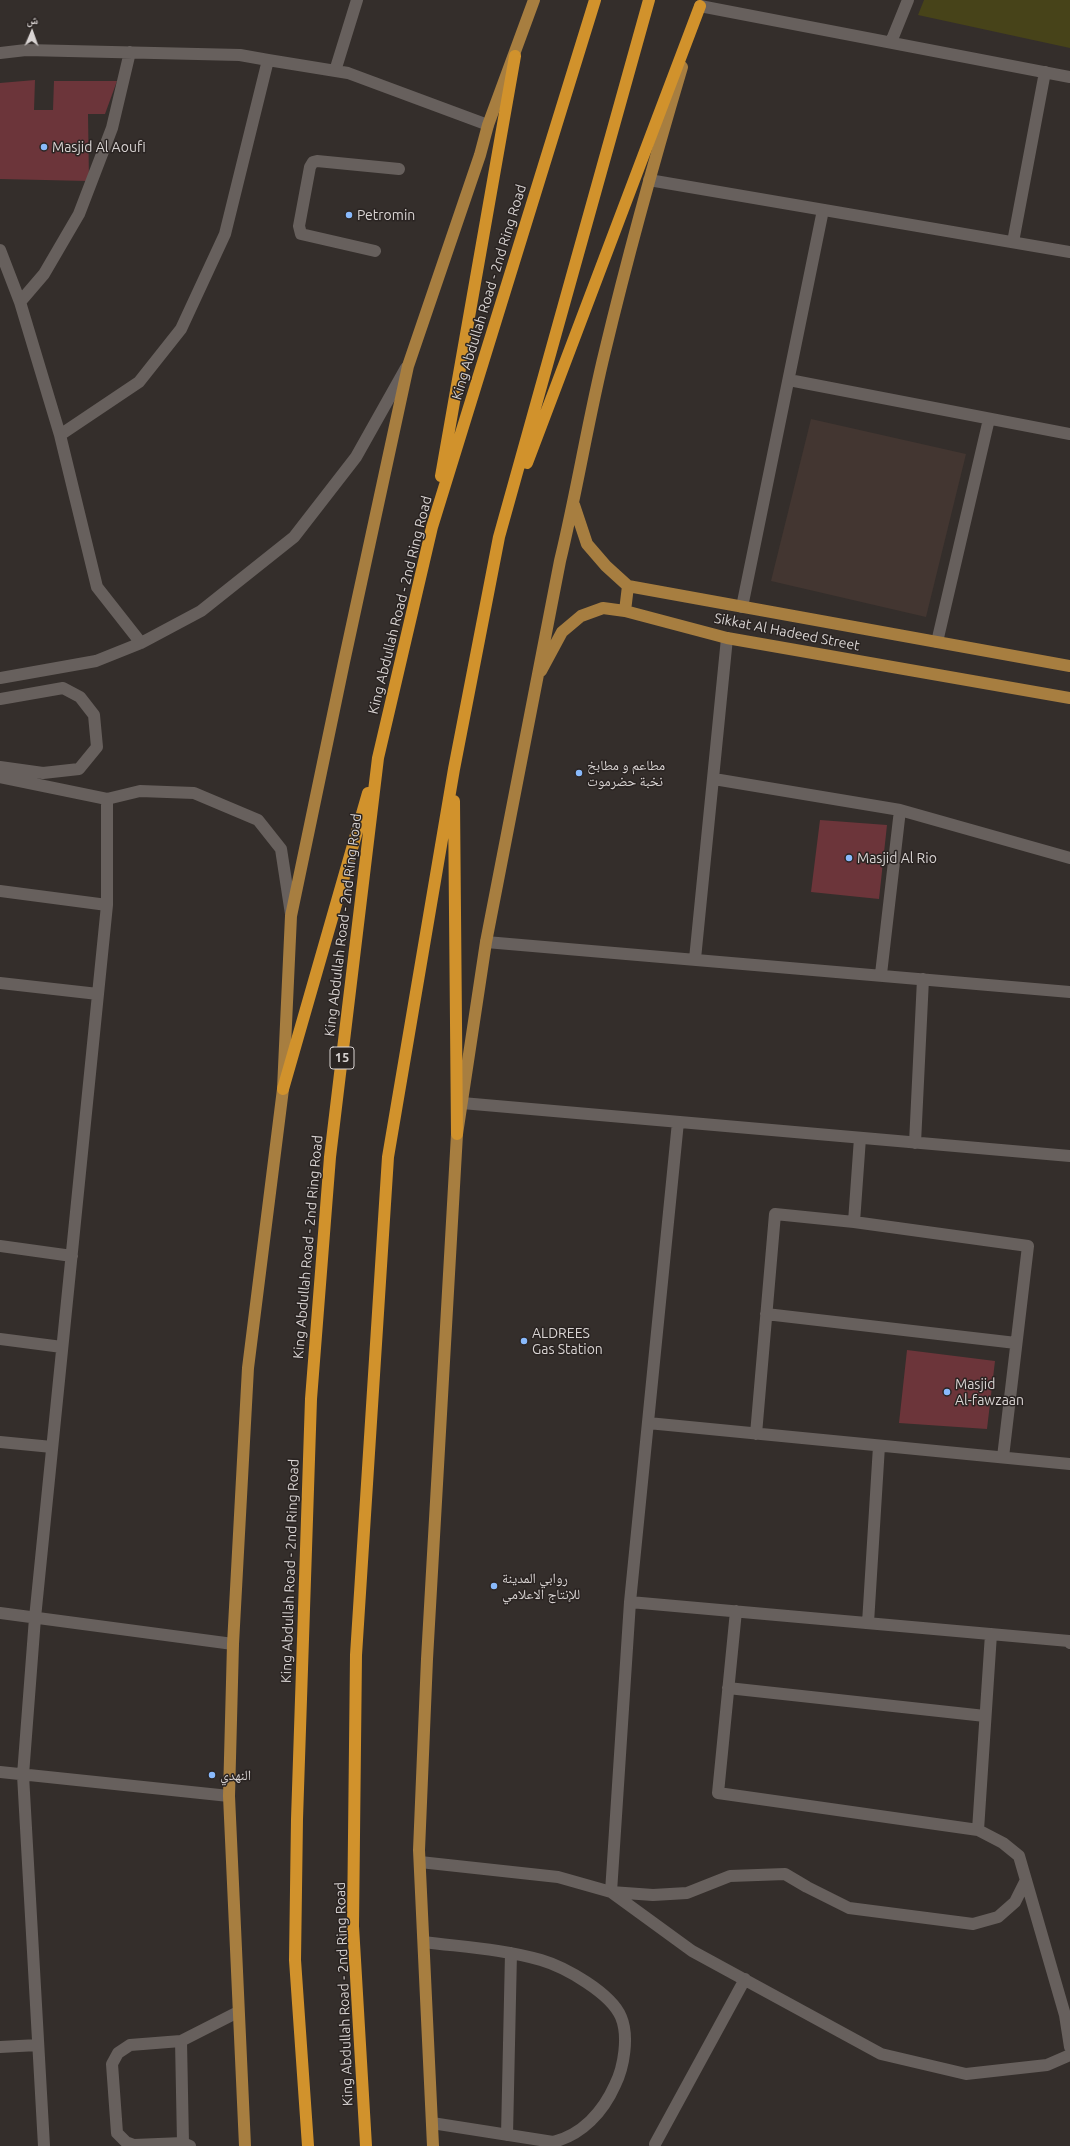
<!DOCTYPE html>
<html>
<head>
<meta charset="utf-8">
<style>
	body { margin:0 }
	#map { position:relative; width:1070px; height:2146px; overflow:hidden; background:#342e2b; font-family:Ubuntu,"Noto Naskh Arabic",sans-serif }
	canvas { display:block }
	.north { position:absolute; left:12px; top:12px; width:40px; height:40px; -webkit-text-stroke:3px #2a2422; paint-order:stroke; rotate:2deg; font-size:11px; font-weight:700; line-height:16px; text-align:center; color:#d9d4d3 }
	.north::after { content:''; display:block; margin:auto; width:14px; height:18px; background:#d9d4d3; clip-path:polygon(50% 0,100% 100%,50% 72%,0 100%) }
</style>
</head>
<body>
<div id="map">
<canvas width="1070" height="2146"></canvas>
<div class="north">ش</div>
</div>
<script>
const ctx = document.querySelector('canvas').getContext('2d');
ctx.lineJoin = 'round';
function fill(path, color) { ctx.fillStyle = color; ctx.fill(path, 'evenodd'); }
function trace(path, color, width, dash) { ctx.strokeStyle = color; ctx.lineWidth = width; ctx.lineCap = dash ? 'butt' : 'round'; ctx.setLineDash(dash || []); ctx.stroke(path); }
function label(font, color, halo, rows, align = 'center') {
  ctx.font = font + ' Ubuntu,"Noto Naskh Arabic",sans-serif'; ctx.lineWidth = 3; ctx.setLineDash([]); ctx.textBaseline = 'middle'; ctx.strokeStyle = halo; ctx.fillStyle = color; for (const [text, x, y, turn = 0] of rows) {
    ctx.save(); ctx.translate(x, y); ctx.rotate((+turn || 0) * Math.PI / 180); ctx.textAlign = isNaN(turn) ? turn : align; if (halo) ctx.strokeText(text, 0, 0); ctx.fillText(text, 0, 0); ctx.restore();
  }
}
fill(new Path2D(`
	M811,419L966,454L926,617L771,581Z`), '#433631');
fill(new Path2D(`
	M924,0H1070V48L918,15Z`), '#474319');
fill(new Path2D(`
	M35,80L34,110H53L54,81H117L105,114H88L89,181L0,179V83Z
	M820,820L887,825L879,899L811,892Z
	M907,1350L995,1361L987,1429L899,1423Z`), '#6c353a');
trace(new Path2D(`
	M700,6L1070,77
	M891,42L908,0
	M0,53L26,50L240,55L268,60L348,73L488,125
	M335,71L357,0
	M649,180L1070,252
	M1013,242L1045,72
	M0,250L20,302L60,435L97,587L141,643
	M375,251L301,234L299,226L310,167L313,162L317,161L399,169
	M20,302L44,274L79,214L112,128L130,52
	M789,380L1070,434
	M60,435L139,382L181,329L225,234L268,60
	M742,607L823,210
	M937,642L989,419
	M0,678L96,661L141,643L201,611L294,537L356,457L406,368
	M0,699L63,688L80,697L94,715L97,747L79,769L43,773L0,767
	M0,777L107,799L140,791L194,793L258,820L281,849L291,914
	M714,779L900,810L1070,858
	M0,891L107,905
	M486,942L1070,992
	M695,959L727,638
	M881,974L900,810
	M0,983L98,994
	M462,1103L1070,1156
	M678,1122L630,1602L611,1892L653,1895L687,1893L730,1876L785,1874L807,1887L849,1908L973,1924L998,1917L1015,1902L1026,1880
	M915,1143L923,979
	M854,1222L860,1138
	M0,1246L72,1256
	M766,1314L1016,1343
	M0,1339L62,1347
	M648,1423L1070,1464
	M756,1434L775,1214L854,1222L1028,1246L1003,1457
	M0,1442L52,1447
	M630,1602L1069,1641L1070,1643
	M736,1611L718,1793L978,1830L991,1634
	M0,1613L233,1644
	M868,1623L879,1446
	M728,1688L985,1716
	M0,1772L229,1796
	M978,1830L1003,1843L1019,1856L1065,2015L1070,2047
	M420,1862L558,1877L611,1892L692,1951L881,2054L966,2074L1047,2065L1070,2055
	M424,1942C463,1947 503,1949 541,1960C565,1967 611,1993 621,2017C629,2036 624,2067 615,2085C603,2112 582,2135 553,2142L432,2123
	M181,2041L183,2143
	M0,2047L38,2045
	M507,2135L511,1953
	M655,2144L745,1979
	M44,2146L23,1775L35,1618L107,905V799
	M190,2146L183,2143L134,2145L126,2142L117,2133L112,2064L118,2053L130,2045L181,2041L238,2012`), '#67605d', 12);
trace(new Path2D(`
	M574,505L587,544L606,566L628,586L1070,666
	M625,611L628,586
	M541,671L562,632L581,616L603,608L625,611L727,638L1070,698
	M245,2146L229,1796L233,1644L248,1368L283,1089L291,916L344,662L408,366L480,155L488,125L534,0
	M433,2146L419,1850L427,1659L457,1134L486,942L560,561C577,491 588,420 605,351C628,255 654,161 682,67`), '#a77e40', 12);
trace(new Path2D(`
	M527,463L700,6
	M441,476L515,56
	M454,801L457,1134
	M283,1089L368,793
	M308,2146L295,1960L297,1819L311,1399L330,1157L378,758L432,527L595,0
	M366,2146L353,1926L356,1655L388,1157L454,769L499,537L649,0`), '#d1922c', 12);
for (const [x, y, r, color] of [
	[44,147,4,"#89bafc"],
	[349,215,4,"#89bafc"],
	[579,773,4,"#89bafc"],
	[849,858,4,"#89bafc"],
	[524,1341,4,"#89bafc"],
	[947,1392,4,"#89bafc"],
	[494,1586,4,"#89bafc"],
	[212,1775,4,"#89bafc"]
]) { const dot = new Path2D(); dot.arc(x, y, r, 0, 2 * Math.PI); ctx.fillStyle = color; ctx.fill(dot); trace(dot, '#2a2422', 1.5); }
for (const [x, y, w] of [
	[342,1058,24]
]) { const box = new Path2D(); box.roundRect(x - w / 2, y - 11, w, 22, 3); ctx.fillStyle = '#2a2422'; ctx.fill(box); trace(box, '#d9d4d3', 1); }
label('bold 13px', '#d9d4d3', null, [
	["15",342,1058]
]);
label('14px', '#d9d4d3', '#2a2422', [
	["Masjid Al Aoufi",52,147],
	["Petromin",357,215],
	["مطاعم و مطابخ",587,765],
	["نخبة حضرموت",587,781],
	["Masjid Al Rio",857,858],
	["ALDREES",532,1333],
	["Gas Station",532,1349],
	["Masjid",955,1384],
	["Al-fawzaan",955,1400],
	["روابي المدينة",502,1578],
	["للإنتاج الاعلامي",502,1594],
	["النهدي",220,1775]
], 'left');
label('14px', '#d9d4d3', '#2a2422', [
	["King Abdullah Road - 2nd Ring Road",489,292,-73],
	["King Abdullah Road - 2nd Ring Road",400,605,-76],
	["Sikkat Al Hadeed Street",787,632,11],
	["King Abdullah Road - 2nd Ring Road",343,925,-83],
	["King Abdullah Road - 2nd Ring Road",308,1247,-85],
	["King Abdullah Road - 2nd Ring Road",290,1571,-88],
	["King Abdullah Road - 2nd Ring Road",344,1994,-92]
]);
</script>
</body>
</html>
